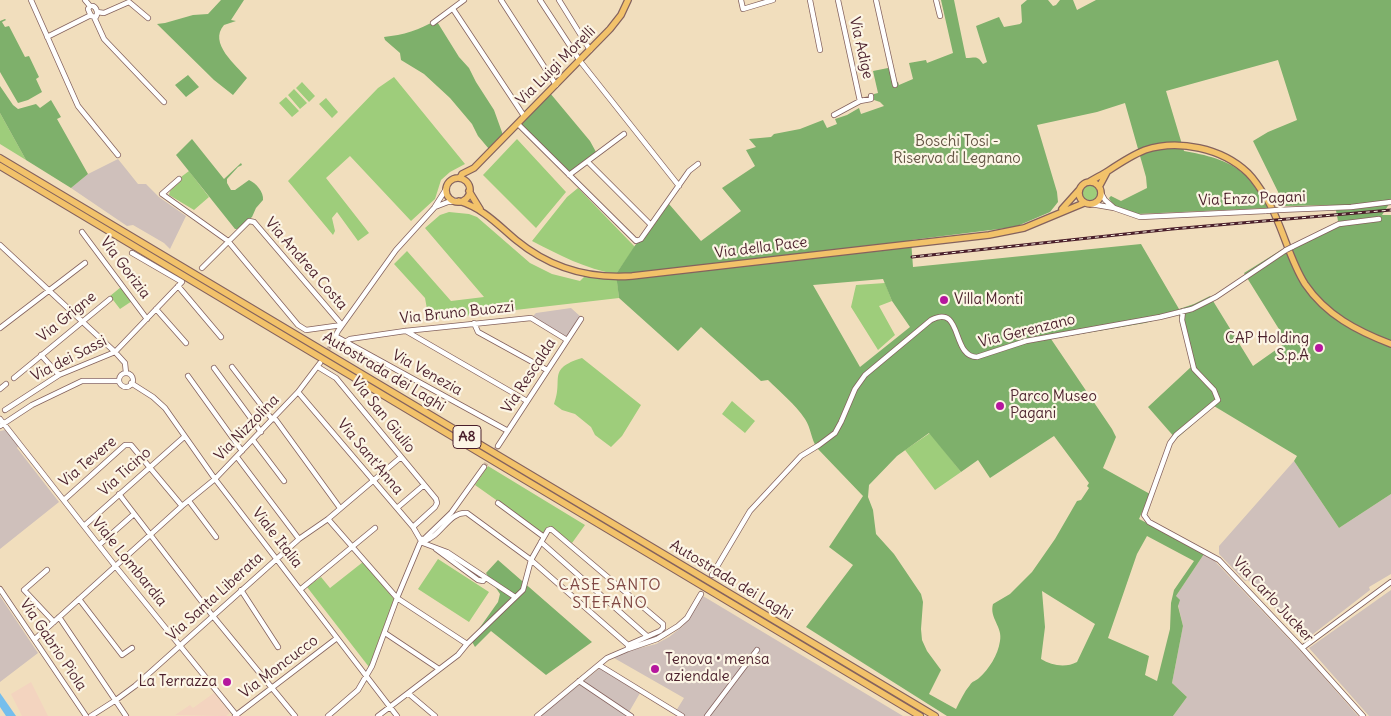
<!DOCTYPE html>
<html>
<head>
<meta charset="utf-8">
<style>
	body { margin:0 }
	canvas { display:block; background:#f1debd }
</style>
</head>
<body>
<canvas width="1391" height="716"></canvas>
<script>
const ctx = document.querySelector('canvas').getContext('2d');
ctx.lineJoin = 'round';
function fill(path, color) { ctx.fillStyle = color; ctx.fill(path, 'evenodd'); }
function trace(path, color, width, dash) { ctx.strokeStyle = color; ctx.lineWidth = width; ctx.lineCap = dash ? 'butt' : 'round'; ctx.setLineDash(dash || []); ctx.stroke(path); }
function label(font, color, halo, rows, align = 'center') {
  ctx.font = font + ' Delius,sans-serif'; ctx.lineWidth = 4.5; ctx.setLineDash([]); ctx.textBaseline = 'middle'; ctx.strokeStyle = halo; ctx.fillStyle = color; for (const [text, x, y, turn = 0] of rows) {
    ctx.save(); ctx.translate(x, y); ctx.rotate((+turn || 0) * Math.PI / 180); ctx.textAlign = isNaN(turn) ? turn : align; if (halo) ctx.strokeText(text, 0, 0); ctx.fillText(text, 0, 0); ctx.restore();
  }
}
fill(new Path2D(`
	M31,682L48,716H22L11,694Z
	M214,693L230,713L226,716L175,715L190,705L193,708Z`), '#f3d4bf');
fill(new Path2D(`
	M118,159L138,184H146L159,197L186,216L170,249L164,243L133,225L127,226L71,188L88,174Z
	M571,308L581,317L566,338L532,317L536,313Z
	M5,430L19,445L17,448L59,502L0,549V431Z
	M1294,461L1339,528L1391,494V574L1369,587L1370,590L1308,638L1283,613L1280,614L1248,580L1245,581L1219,554V546Z
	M1207,553L1307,658L1358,716H1173L1187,697L1172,683L1183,626L1176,596L1204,554Z
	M1391,590V716H1369L1309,648Z
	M0,596L38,653L0,682Z
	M703,596L903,716H683L676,711L684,698L614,658L624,652L656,644L669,637L683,626Z
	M600,668L640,693L629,712L635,716H540Z`), '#cfc0bb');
fill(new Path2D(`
	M394,77L465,164L450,172L441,180L435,199L411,221L350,156L326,178L369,233L358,241L337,212L332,218L335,231L333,235L288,181L378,88Z
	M302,82L315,96L309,102L296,88Z
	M294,89L307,103L300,109L288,95Z
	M286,97L299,111L292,117L279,103Z
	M326,98L338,112L332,118L319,104Z
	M0,113L26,160L0,144Z
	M517,139L566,192L536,228L483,175Z
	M189,171L209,197L194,210L169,195L170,191L182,180L181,177Z
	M1081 193a9 9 0 1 1 18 0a9 9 0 1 1-18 0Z
	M578,188L635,247L616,274C586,269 559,255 532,241L567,197Z
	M449,212L469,214L477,217L530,263L552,274L580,281L584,277L617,280L619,298L429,320L425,298L394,264L407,251L451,301L484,297L425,228L440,215Z
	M885,283L892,301L879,306L895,335L878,350L851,307L856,285Z
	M121,287L132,301L120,309L110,296Z
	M582,358L641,405L622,436L611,447L595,435L591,427L575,414L562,410L554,404C564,379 546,369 582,358Z
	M732,401L755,421L745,433L722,414Z
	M930,433L961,472L935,490L905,450Z
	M488,466L585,525L572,543L552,527L546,528L543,533L475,485Z
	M438,559L489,592L469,622L418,589Z
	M363,562L394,599L369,667L307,587L321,577L330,588Z`), '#9ecd7b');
fill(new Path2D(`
	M221,0H244L231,20L236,21L224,25C208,43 236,65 247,78L233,95L214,80L157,24L165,23L193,15L208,14Z
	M941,0H954L966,58C976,58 977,55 983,64L987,62L976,26L999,17L1004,27L1020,24L1022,22L1021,5L1027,0H1048L1053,6L1056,5L1060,0H1073L1077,10L1096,0H1391V201L1382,215H1391V494L1339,528L1294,461L1297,456L1214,406L1176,439L1148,407L1191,367L1179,314L1145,323L1051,339L1112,429L1116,437L1103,468L1150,494L1139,519L1207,553L1204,554L1176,596L1180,600L1178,606L1183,626L1172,683L1187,697L1173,716H947L806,627L853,565L829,547L863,496L817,448C811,439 811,428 805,419C795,404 780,392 768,380L761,381L701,327L678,351L619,298L616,274L638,241L669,204L701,241L741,211L722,188L755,166L746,150L756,147L749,139L771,137L774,134L800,129L823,120L827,128L837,124L835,119L847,115L859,108L861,114L884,106L880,102L874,100V94L878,93L873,71L888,68L890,70L893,83L898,82L899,85L913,79L909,63L926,60L927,63L953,53ZM1278,60L1297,120L1268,132L1253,141L1285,206L1335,205L1338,221H1345L1281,250L1244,273L1287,342L1253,366L1210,296L1194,304L1179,309L1141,244L913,267L911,240L1015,227L1050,212L1058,202L1057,192L1037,125L1097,112L1125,103L1146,177L1147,188L1121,201L1111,196L1109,198C1113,208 1128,212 1138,214L1268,208L1266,203C1259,194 1253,183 1245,175C1228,159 1205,155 1184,151L1166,91ZM883,279L892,301L910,327L860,367L813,285ZM929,433L961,472L978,460L990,478L1054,436L1089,483L1087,486L1089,488L1081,500L1077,501L1055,539L1032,572L1010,594L993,604C989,618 1003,627 1000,641C998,655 989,669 979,678C976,681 972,681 970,685C964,692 960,701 956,709L929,694L941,670L927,651L922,640L921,629L923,602L921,594L894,554L876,534L873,510L868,497L869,485L897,456ZM1147,536L1194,561L1174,590L1171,603L1170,629L1157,681L1145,675L1149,656L1108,638L1137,554ZM1042,591L1095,624L1077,662C1066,668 1052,666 1041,659L1045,627Z
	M5,19L6,20L2,22L5,27L9,26L25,57L29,56L39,77L36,79L42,92L28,100L18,103L0,72V21Z
	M436,20L459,57L469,68L476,82L494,110L503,135L489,149L478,136L472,124L450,98L424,74L401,60L400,53L385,40L384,37C403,35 420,30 436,20Z
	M188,75L199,87L186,97L175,85Z
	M0,86L13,105L18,109L36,104L40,108L51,100L61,117L57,119L88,174L71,188L26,160L0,113Z
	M550,93L590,141L596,152L570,172L530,136L520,123Z
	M192,139L224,179L241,163L242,165L238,167L227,179V183L231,190H235L249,180C256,183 264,192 263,200L256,208L252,217L237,229H235L176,155Z
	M498,560L592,642L546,675L491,631L475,647L471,640L498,602L500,594L486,573Z`), '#7eb06b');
fill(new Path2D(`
	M0,693L16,716H6L0,707Z`), '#75beed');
trace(new Path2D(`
	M321,361L331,345
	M484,467L498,446`), '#d0b8a0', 4.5, [4.5, 2]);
const minor = new Path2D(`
	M31,0L78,106L118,155
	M85,0L90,6
	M501,0L556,85
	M540,0L580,61L679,186
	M559,0L590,50
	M741,0L743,9L773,0
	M810,0L820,50
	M838,0L860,101
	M876,0L895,85
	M936,0L940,16
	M90,6H93C97,8 98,13 96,17L91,16L88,9Z
	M453,9L524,116
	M97,12L104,13L129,2L148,18
	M94,17L104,39L164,102
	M433,23L464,0
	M47,37L91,15
	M834,115L860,101L871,99V96
	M518,124L636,241L641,239L689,171L698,164
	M588,162L651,225
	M569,175L624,134
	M179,179L162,194L228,241L298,325L306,330L342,325
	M1101,193L1105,200L1113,207
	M1091,204L1114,208L1140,217L1266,211
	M435,207L448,202L456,201
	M1278,210L1351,207L1391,202
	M82,232L147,319
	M0,245L115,352L125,363L126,373
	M1292,247L1339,224L1379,219
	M202,268L249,221L254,222L342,325
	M178,286L221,337
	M156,309L186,343
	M1183,311L1182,320L1194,369L1214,390L1218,400L1176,435L1170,443L1144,515L1149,522L1219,560L1302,648L1363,716
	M474,323L478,332L547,370
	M0,328L85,263
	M406,331L527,401
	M335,336L508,431
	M345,342L350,339L405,331L531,318L567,340
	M331,345L338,331L396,250L434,208L446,189
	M41,355L59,375
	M232,367L271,418L276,420L340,508
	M318,367L336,378L436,499L437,503L435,507L413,527
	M214,368L261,432
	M119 380a7 7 0 1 1 14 0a7 7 0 1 1-14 0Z
	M188,376L242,451
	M14,378L110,299
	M131,383L153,397L165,408L215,479L397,716
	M0,389L6,384
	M298,392L413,527L420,539
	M5,410L59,375L115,352L182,282L132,253
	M0,419L116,567L237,716
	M0,426L32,405L82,381H119
	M253,440L284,481
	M498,446L581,319
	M237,457L299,539
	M119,494L212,615L295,716
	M64,500L125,445H131L182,506
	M189,501L216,537
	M498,503L544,537
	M397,508L424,485
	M328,519L397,598L467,644
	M84,526L184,437
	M422,539L423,540L451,513L484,467
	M424,541C441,537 449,511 467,513L531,560L628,645V649
	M541,542L647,636
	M423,543L447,552L515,597
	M99,545L134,514
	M436,549L478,580L483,581L485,578
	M47,570L24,590L54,622
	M712,575L750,511L801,456L819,445L835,433L841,422L855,389L865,375L931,320C963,303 951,357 977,357L1026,341L1160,317L1192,309L1216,297L1286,250
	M0,589L86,716
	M301,589L375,528
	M241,590L278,647
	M79,599L122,655L132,648
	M59,617L126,716
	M385,633L439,669
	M35,639L182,506L215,479L298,392L320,363
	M1302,648L1391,582
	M599,665L682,716
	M579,681L631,716
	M409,694L435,716
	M91,716L116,700L135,686L299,539L328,519L401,457
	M235,716L337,638
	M328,716L358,690L372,666L397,598L420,543
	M378,716L458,655L467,644L523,590L531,560L548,530L551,529L663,624V628L660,631L628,645
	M537,716L607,658L628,649L657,639L678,626L687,618L701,594
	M707,716L757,650`);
const major = new Path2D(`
	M460,178L462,174L474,168L610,29L621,15L628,0
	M446 190a12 12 0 1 1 24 0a12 12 0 1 1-24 0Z
	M1079 193a11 11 0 1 1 22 0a11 11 0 1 1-22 0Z
	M1089,182C1095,178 1102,175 1108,171C1120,163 1132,155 1145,150C1178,139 1222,148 1248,173C1256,181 1262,191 1268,201C1283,227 1289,259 1305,284C1326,315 1357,331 1391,344
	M1099,187L1107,172
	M469,191L480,209
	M459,201C484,209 497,224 516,240C550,268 590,279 632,276L989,235L1024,228L1084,203
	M1062,209L1079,190`);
const highway = new Path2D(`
	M0,158L935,716
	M0,166L920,716`);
trace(minor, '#84625e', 6);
trace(major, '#84625e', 8);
trace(highway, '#84625e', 8);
trace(minor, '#fff', 4.5);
trace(major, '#f2c26a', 5.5);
trace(highway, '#f2c26a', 6);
const rail = new Path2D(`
	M912,257L1172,229L1391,210`);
trace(rail, '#4a1f2b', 3);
trace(rail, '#fcf5e5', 1, [4]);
const minorBridge = new Path2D(`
	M1266,211L1278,210
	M1286,250L1292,247`);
trace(minorBridge, '#84625e', 6, []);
trace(minorBridge, '#fff', 4.5);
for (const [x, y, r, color] of [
	[944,300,5,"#b5179e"],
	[1319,348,5,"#b5179e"],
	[1000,406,5,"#b5179e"],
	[655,669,5,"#b5179e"],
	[227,682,5,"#b5179e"]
]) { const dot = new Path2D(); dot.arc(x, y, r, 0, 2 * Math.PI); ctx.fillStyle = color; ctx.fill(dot); trace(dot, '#fcf5e5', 2); }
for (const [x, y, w] of [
	[467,437,28]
]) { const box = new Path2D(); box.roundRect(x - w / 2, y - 11.5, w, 23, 4); ctx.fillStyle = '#fcf5e5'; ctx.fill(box); trace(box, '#4a1f2b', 1); }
label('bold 14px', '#4a1f2b', null, [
	["A8",467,437]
]);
label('15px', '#4a1f2b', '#fcf5e5', [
	["Via Adige",861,48,77],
	["Via Luigi Morelli",556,66,-45],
	["Via Enzo Pagani",1252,199,-2],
	["Via della Pace",761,248,-7],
	["Via Andrea Costa",306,264,49],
	["Via Gorizia",125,268,53],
	["Via Bruno Buozzi",457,313,-6],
	["Via Grigne",67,317,-39],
	["Via Gerenzano",1027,331,-14],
	["Via dei Sassi",69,359,-27],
	["Autostrada dei Laghi",384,372,31],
	["Via Venezia",427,373,29],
	["Via Rescalda",529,376,-57],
	["Via San Giulio",383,415,51],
	["Via Nizzolina",247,428,-46],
	["Via Sant'Anna",370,457,50],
	["Via Tevere",88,462,-40],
	["Via Ticino",125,472,-42],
	["Viale Italia",277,538,52],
	["Viale Lombardia",129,562,51],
	["Autostrada dei Laghi",731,580,31],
	["Via Santa Liberata",215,597,-42],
	["Via Carlo Jucker",1273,600,47],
	["Via Gabrio Piola",53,645,56],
	["Via Moncucco",279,667,-37]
]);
label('15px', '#635343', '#fcf5e5', [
	["Boschi Tosi -",957,142],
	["Riserva di Legnano",957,159]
]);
label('15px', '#4a1f2b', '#fcf5e5', [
	["Villa Monti",954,300],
	["CAP Holding",1309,339,"right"],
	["S.p.A",1309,356,"right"],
	["Parco Museo",1010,397],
	["Pagani",1010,414],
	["Tenova • mensa",665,660],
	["aziendale",665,677],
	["La Terrazza",217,682,"right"]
], 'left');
ctx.letterSpacing = '1px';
label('16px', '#804844', '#fcf5e5', [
	["CASE SANTO",610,585],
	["STEFANO",610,603]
]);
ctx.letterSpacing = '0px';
</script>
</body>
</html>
